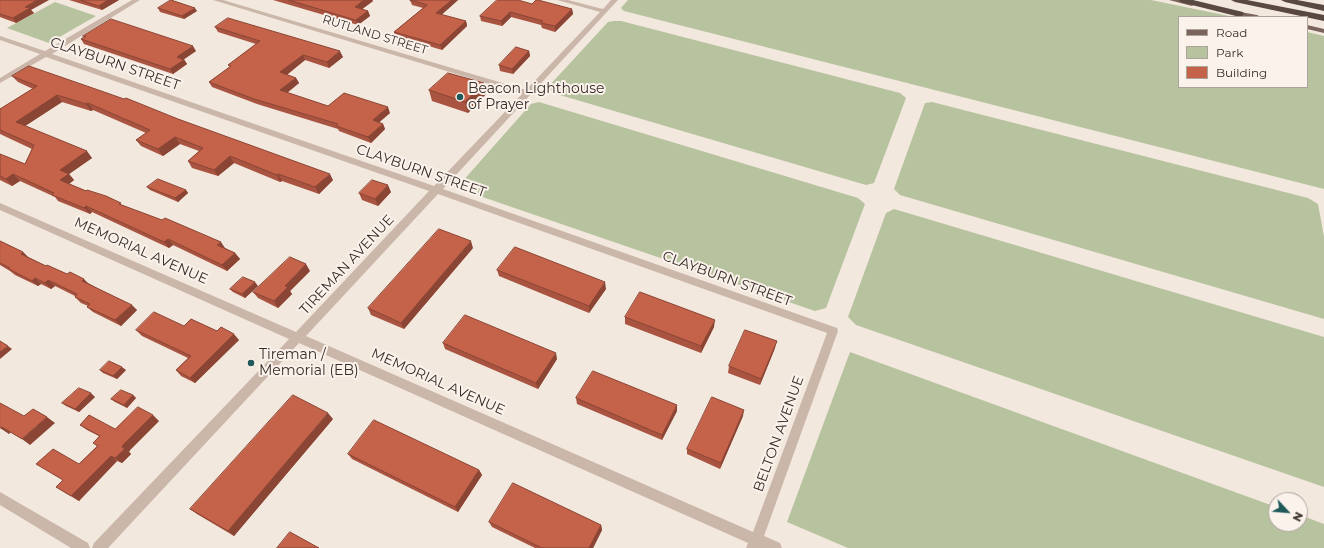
<!DOCTYPE html>
<html>
<head>
<meta charset="utf-8">
<style>
	body { margin:0 }
	#map { position:relative; width:1324px; height:548px; overflow:hidden; background:#f3e8de; font-family:Montserrat,sans-serif }
	canvas { display:block }
	.legend { position:absolute; left:1178px; top:16px; width:130px; height:72px; box-sizing:border-box; background:#faf2eb; border:1px solid #aca39d; margin:0; padding:5px 7px; list-style:none; font-size:12px; color:#382d29 }
	.legend li { display:flex; align-items:center; gap:8px; height:20px }
	.legend b { width:20px; border:1px solid #aca39d }
	.north { position:absolute; left:1268px; top:492px; width:40px; height:40px; box-sizing:border-box; background:#faf2eb; border:1px solid #aca39d; border-radius:50%; rotate:116deg; font-size:11px; font-weight:700; line-height:16px; text-align:center; color:#382d29 }
	.north::after { content:''; display:block; margin:auto; width:14px; height:18px; background:#1f595a; clip-path:polygon(50% 0,100% 100%,50% 72%,0 100%) }
</style>
</head>
<body>
<div id="map">
<canvas width="1324" height="548"></canvas>
<ul class="legend">
<li><b style="height:5px;background:#7a645b"></b>Road</li>
<li><b style="height:11px;background:#b7c29e"></b>Park</li>
<li><b style="height:11px;background:#c5624a"></b>Building</li>
</ul>
<div class="north">N</div>
</div>
<script>
const ctx = document.querySelector('canvas').getContext('2d');
ctx.lineJoin = 'round';
function fill(path, color) { ctx.fillStyle = color; ctx.fill(path, 'evenodd'); }
function trace(path, color, width, dash) { ctx.strokeStyle = color; ctx.lineWidth = width; ctx.lineCap = dash ? 'butt' : 'round'; ctx.setLineDash(dash || []); ctx.stroke(path); }
function label(font, color, halo, rows, align = 'center') {
  ctx.font = font + ' Montserrat,sans-serif'; ctx.lineWidth = 4; ctx.setLineDash([]); ctx.textBaseline = 'middle'; ctx.strokeStyle = halo; ctx.fillStyle = color; for (const [text, x, y, turn = 0] of rows) {
    ctx.save(); ctx.translate(x, y); ctx.rotate((+turn || 0) * Math.PI / 180); ctx.textAlign = isNaN(turn) ? turn : align; if (halo) ctx.strokeText(text, 0, 0); ctx.fillText(text, 0, 0); ctx.restore();
  }
}
fill(new Path2D(`
	M628,0H1151L1234,17H1179V87H1307V32L1324,36V189L624,11L621,8Z
	M55,2L96,16L49,43L7,28Z
	M614,21H621L900,93L906,98L874,183L866,185L553,93L548,87L608,22Z
	M539,102L858,198L865,204L826,308L815,311L465,191L461,183L531,104Z
	M932,102L1308,198L1318,204L1324,237V319L900,195L894,189L925,103Z
	M894,209L1324,337V487L856,325L848,317L886,213Z
	M850,352L1276,507V524H1300V515L1324,524V548H848L787,522Z`), '#b7c29e');
fill(new Path2D(`
	M132,0H140L52,54L434,186L522,94L213,0H223L526,90L600,12L557,0H568L603,9L611,0H618L443,189L837,328L838,331L764,536L780,543L782,548H746L748,543L299,343L108,548H92L94,543L289,339L0,210V203L296,332L429,191L46,57L0,83V78L40,54L0,40V36L45,51ZM438,194L827,333L753,532L306,336Z
	M0,492L88,543L90,548H71L0,505Z`), '#cbb7aa');
fill(new Path2D(`
	M1169,0H1182L1195,4L1192,6Z
	M1229,10L1257,15L1261,17C1251,17 1236,18 1228,12Z
	M1307,25L1324,29V33L1307,29Z`), '#7a645b');
fill(new Path2D(`
	M1179,0H1193L1243,12L1244,14L1240,17L1180,2Z
	M1231,0H1247L1324,15V21L1235,2Z
	M1281,0H1297L1324,5V11L1285,2Z`), '#594741');
fill(new Path2D(`
	M0,0L31,10L34,13L16,23L0,17Z
	M69,0H119L102,10Z
	M273,0H372L373,1L362,9L368,11L370,16L358,25Z
	M410,0H458L441,15L466,21L467,26L442,50L395,36L394,32L423,8L412,5Z
	M532,4L572,9L573,14L555,32L542,28L541,25L511,17L502,26L481,21L480,16Z
	M158,8L197,11L184,19L160,12Z
	M215,27L343,57L329,68L305,60L287,75L296,78L299,83L287,93L328,106L390,113L379,122L383,124L385,129L371,143L339,131L338,129L257,104L212,87L209,82L230,67L228,65L256,44L218,32Z
	M83,36L196,51L184,59L187,64L173,74L84,44L81,39L84,37Z
	M529,51L530,56L513,74L500,71L499,65Z
	M12,76L178,119L333,180L319,194L282,181L280,182L234,163L218,176L192,168L188,161L199,151L180,144L163,156L141,146L136,140L146,133L93,110L91,111L62,102L25,126L92,158L69,174L74,180L69,184L122,205L225,248L235,253L240,259L227,271L173,245L169,248L92,212L90,214L58,201L55,197L20,181L12,186L0,180V154L25,164L32,149L0,134V109L33,89L18,82Z
	M484,83L486,94L468,113L432,101L429,90Z
	M147,187L186,190L188,193L178,202L150,190Z
	M391,192L378,206L362,200L359,193Z
	M0,241L23,252L28,257L46,266L90,284L137,310L121,326L93,312L87,307L88,306L81,303L75,297V296L55,286L51,289L41,284L38,286L15,275L10,271L0,265Z
	M473,248L404,329L371,315L368,308Z
	M497,270L606,289L589,313L499,276Z
	M310,271L290,291L292,294L278,308L258,298L253,292Z
	M258,286L245,298L233,292L230,289Z
	M625,317L714,327L701,353L625,324Z
	M184,326L217,331L239,340L195,383L181,376L176,370L188,358L142,336L136,330Z
	M443,343L557,359L538,389L445,349Z
	M775,348L760,385L728,373L729,366Z
	M100,370H126L117,379L103,373Z
	M133,395L136,398L127,408L115,402L111,399Z
	M95,397L79,412L66,406L62,403Z
	M576,398L677,405V411L662,440L577,404Z
	M743,416L720,469L687,454V449Z
	M333,419L234,536L197,514L190,509Z
	M159,421L130,450L129,452L131,454L122,463L117,461L79,501L56,487L97,446L93,443L99,436L87,430L80,425L115,429Z
	M348,454L479,470L482,475L458,512L352,459Z
	M489,522L601,525L602,530L593,548H535L492,527Z`), '#a95440');
fill(new Path2D(`
	M37,0H49L31,10L34,13L16,23L13,18L25,7Z
	M108,0H119L102,10L99,6Z
	M364,0H372L373,1L357,13L355,7Z
	M452,0H458L438,18L436,13Z
	M195,8L197,11L184,19L182,16Z
	M572,9L573,14L555,32V26Z
	M368,11L370,16L358,25L356,20Z
	M510,12L511,17L502,26L501,21Z
	M466,21L467,26L442,50L440,45Z
	M193,46L196,51L180,62L177,57Z
	M340,51L343,57L329,68L327,62Z
	M529,51L530,56L513,74L512,69Z
	M303,55L305,60L282,78L280,72Z
	M184,60L187,64L173,74L170,69Z
	M296,78L299,83L283,96L280,90Z
	M484,83L486,94L468,113L465,102Z
	M57,95L62,102L22,128L16,122Z
	M88,103L93,110L91,111L86,104Z
	M388,107L390,113L375,126L373,120Z
	M383,124L385,129L371,143L368,137Z
	M175,137L180,144L163,156L158,149Z
	M87,151L92,158L69,174L74,180L65,187L60,180V170Z
	M230,156L234,163L218,176L214,170Z
	M13,174L20,181L12,186L6,179Z
	M278,174L282,181L280,182L277,175Z
	M330,174L333,180L319,194L315,187Z
	M388,185L391,192L378,206L375,199Z
	M186,190L188,193L178,202L175,198Z
	M86,206L92,212L90,214L84,208Z
	M168,239L173,245L169,248L164,242Z
	M471,241L473,248L404,329L401,323Z
	M221,242L225,248L221,251L217,245Z
	M23,252L29,258L21,254Z
	M235,253L240,259L227,271L222,265Z
	M306,264L310,271L290,291L292,294L278,308L274,301L285,286Z
	M35,278L41,284L38,286L32,281Z
	M84,279L90,285L82,281Z
	M48,280L55,286L51,289L45,283Z
	M255,282L258,286L245,298L242,294Z
	M605,282L606,289L589,313V306Z
	M132,305L137,310L121,326L115,320Z
	M715,320L714,327L701,353V346Z
	M234,334L239,340L195,383L190,378Z
	M777,341L775,348L760,385L761,379Z
	M8,346L12,349L0,359V352Z
	M556,353L557,359L538,389L536,383Z
	M122,367L126,370L117,379L113,376Z
	M91,393L95,397L79,412L75,409Z
	M133,395L136,398L127,408L124,405Z
	M677,405V411L662,440V435Z
	M744,410L743,416L720,469L721,463Z
	M328,413L333,419L234,536L228,531Z
	M153,415L159,421L130,450L129,452L131,454L122,463L115,458L123,445Z
	M47,417L55,423L30,445L22,439Z
	M2,427L11,432L9,434L0,428Z
	M111,456L117,461L79,501L71,496Z
	M479,470L482,475L458,512L455,507Z
	M601,525L602,530L593,548H589Z`), '#8a4534');
const building = new Path2D(`
	M0,0H37L25,7L30,8L13,18L0,14Z
	M81,0H108L99,6Z
	M171,0L195,8L182,16L158,8Z
	M289,0H364L355,7L368,11L356,20Z
	M410,0H452L436,13L466,21L440,45L394,32L427,5Z
	M497,0H518L532,4L536,0H538L572,9L555,26L541,23L543,21L510,12L501,21L480,16Z
	M228,18L340,51L327,62L303,55L280,72L296,78L280,90L328,106L344,93L388,107L373,120L383,124L368,137L336,126L338,124L254,99L209,82L231,66L228,65L260,41L215,27Z
	M111,19L193,46L177,57L184,60L170,69L81,39L86,36H83Z
	M516,47L529,51L512,69L499,65Z
	M29,66L107,93L124,99L126,98L178,119L330,174L315,187L278,174L277,175L230,156L214,170L188,161L203,148L175,137L158,149L136,140L150,130L88,103L86,104L57,95L16,122L87,151L60,170L69,174L60,180L86,191L87,190L106,196L121,203L119,204L162,220L165,218L221,242L217,245L235,253L222,265L168,239L164,242L86,206L84,208L52,195L54,193L13,174L6,179L0,176V154L25,164L34,145L0,130V109L37,86L12,76Z
	M448,73L484,83L465,102L429,90Z
	M158,179L186,190L175,198L147,187Z
	M372,180L388,185L375,199L359,193Z
	M439,229L471,241L401,323L368,308Z
	M0,241L23,252L21,254L46,266L47,265L67,274L70,272L84,279L82,281L132,305L115,320L87,307L90,304L75,297L77,294L48,280L45,283L35,278L32,281L9,269L10,268L0,263Z
	M515,247L605,282L589,306L497,270Z
	M290,257L306,264L285,286L288,287L274,301L253,292Z
	M243,277L255,282L242,294L230,289Z
	M640,292L715,320L701,346L625,317Z
	M154,312L184,326L191,319L217,331L221,327L234,334L190,378L176,370L191,356L136,330Z
	M465,315L556,353L536,383L443,343Z
	M745,330L777,341L761,379L729,366Z
	M0,341L8,346L0,352Z
	M109,361L122,367L113,376L100,370Z
	M593,371L677,405L662,435L576,398Z
	M79,388L91,393L75,409L62,403Z
	M121,390L133,395L124,405L111,399Z
	M293,395L328,413L228,531L190,509Z
	M712,397L744,410L721,463L687,449Z
	M0,403L24,416L33,409L47,417L22,439L2,427L0,428Z
	M138,407L153,415L123,445L122,447L125,449L115,458L111,456L71,496L56,487L63,480L36,464L53,449L79,464L98,446L93,443L100,436L80,425L89,415L115,429Z
	M374,420L479,470L455,507L348,454Z
	M513,483L601,525L589,548H542L489,522Z
	M290,532L319,548H277Z`);
fill(building, '#c5624a');
trace(building, '#8a4534', 1);
for (const [x, y, r, color] of [
	[460,97,4,"#1f595a"],
	[251,363,4,"#1f595a"]
]) { const dot = new Path2D(); dot.arc(x, y, r, 0, 2 * Math.PI); ctx.fillStyle = color; ctx.fill(dot); trace(dot, '#faf2eb', 1.5); }
label('12px', '#382d29', '#faf2eb', [
	["RUTLAND STREET",375,35,17]
]);
label('14px', '#382d29', '#faf2eb', [
	["CLAYBURN STREET",115,64,19],
	["CLAYBURN STREET",421,171,19],
	["MEMORIAL AVENUE",141,251,24],
	["TIREMAN AVENUE",347,265,-47],
	["CLAYBURN STREET",727,279,20],
	["MEMORIAL AVENUE",438,382,24],
	["BELTON AVENUE",779,434,-70]
]);
label('14px', '#382d29', '#faf2eb', [
	["Beacon Lighthouse",468,89],
	["of Prayer",468,105],
	["Tireman /",259,355],
	["Memorial (EB)",259,371]
], 'left');
</script>
</body>
</html>
